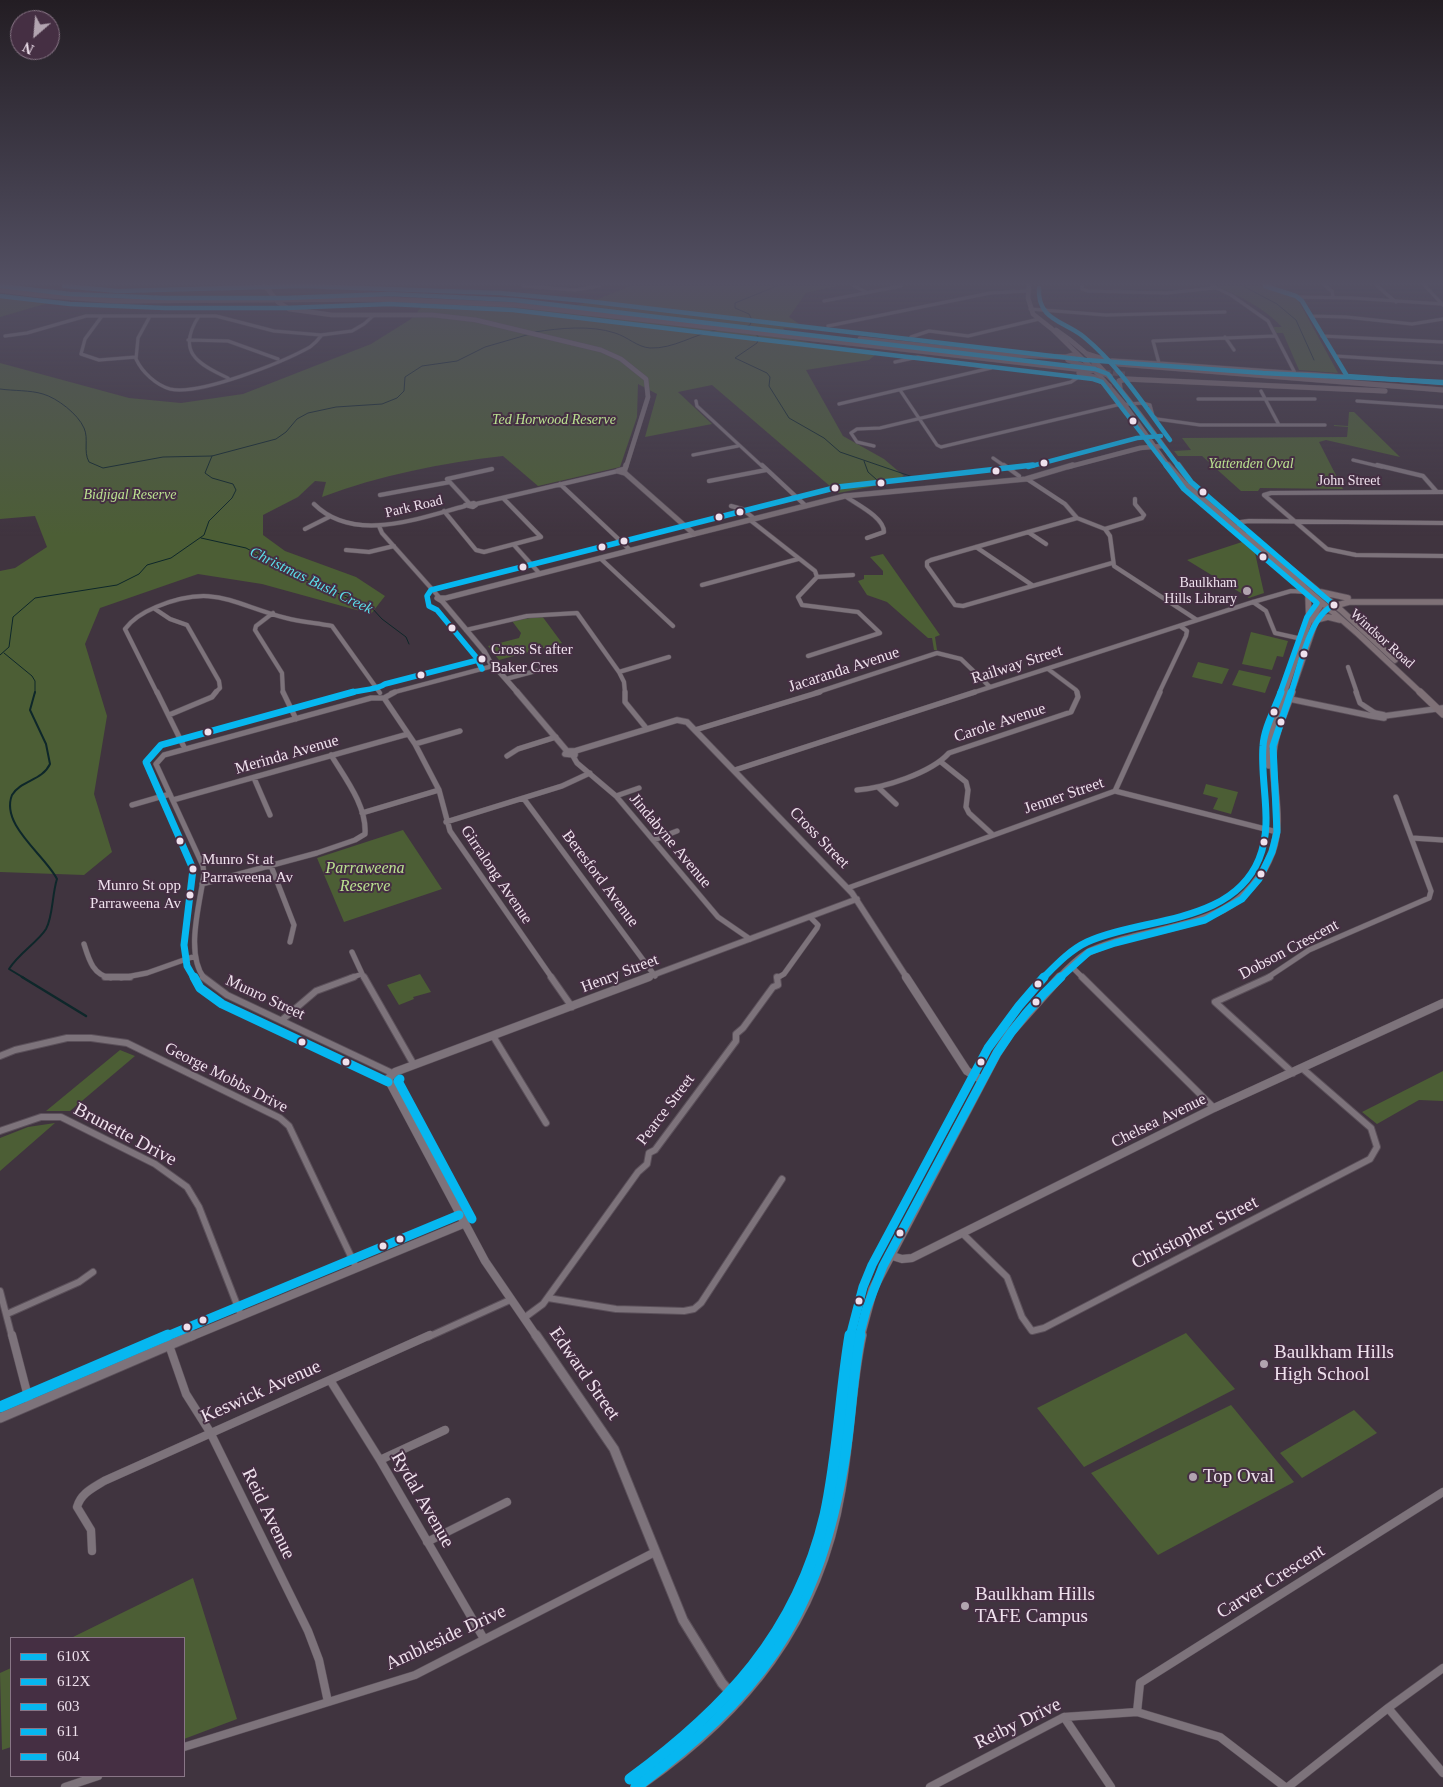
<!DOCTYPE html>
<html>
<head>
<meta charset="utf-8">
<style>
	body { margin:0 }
	#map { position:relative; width:1443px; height:1787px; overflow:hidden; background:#40343f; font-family:Georgia,serif }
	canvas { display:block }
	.legend { position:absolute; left:10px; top:1637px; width:175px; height:140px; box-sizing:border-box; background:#452f43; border:1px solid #897687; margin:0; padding:6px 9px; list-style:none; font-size:15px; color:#efe1ed }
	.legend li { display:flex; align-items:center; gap:10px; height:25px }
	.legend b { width:25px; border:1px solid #897687 }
	.north { position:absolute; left:10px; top:10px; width:50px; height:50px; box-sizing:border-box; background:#452f43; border:1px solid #897687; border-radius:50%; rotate:207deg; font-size:14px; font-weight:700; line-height:20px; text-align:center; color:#efe1ed }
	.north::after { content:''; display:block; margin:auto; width:18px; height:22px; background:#b2a4b0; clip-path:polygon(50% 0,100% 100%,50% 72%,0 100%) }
</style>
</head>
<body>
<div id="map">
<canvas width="1443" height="1787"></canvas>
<ul class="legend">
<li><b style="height:6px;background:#06b7f0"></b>610X</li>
<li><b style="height:6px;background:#06b7f0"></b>612X</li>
<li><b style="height:6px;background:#06b7f0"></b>603</li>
<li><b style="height:6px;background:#06b7f0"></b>611</li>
<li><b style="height:6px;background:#06b7f0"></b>604</li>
</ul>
<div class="north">N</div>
</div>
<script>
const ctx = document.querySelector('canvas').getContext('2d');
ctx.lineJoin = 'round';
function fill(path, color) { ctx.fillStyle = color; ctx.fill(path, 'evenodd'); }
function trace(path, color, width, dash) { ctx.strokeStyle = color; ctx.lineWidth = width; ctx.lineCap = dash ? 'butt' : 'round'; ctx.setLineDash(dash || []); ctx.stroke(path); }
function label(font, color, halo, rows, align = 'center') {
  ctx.font = font + ' Georgia,serif'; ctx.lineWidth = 4; ctx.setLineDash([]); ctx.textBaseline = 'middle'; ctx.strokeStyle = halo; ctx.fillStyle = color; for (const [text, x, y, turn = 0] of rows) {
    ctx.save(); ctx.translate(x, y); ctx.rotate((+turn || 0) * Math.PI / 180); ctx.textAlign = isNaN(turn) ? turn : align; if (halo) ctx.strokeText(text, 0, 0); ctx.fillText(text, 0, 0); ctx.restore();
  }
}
fill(new Path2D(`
	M630,286H838L806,293L789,317L808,330L783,328L791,339L875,355L869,360L806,370L843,436L884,459L904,476L885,484L838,493L712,385L678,392L712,424L645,437L657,394L638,384L637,417L620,467L538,486L503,456C442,463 380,475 322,497L326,482L315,481L298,497L263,515V535L285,551L356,577L385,596L371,614L262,584L198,574L100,608L85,644L107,716L94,794L112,852L84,875L0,872V571L15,568L47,547L35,516L0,519V363L129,398L181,403L243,394L371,344L411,319L426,302L499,305L557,311L598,299Z
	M1216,286H1261L1293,297L1298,300L1338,373L1299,370L1283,333H1276L1273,327H1282C1263,307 1241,297 1216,286Z
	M0,295H3L55,301L0,317Z
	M1349,412H1354L1400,457L1326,440L1319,442L1343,489L1260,488L1258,491H1241L1202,456H1178L1174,451L1191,450L1182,438L1347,437L1348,427L1334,426V425L1348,426Z
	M1242,542L1255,553L1264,593L1249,598L1187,560Z
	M883,554L940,635L935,637L937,650H934L932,638H928L887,602L867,595L858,581L864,579V575H883V571L870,557Z
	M542,616L562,643L499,660L488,646L519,638L521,633L512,621Z
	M1251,632L1288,641L1283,657L1277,656L1272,670L1242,664Z
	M1198,662L1229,669L1222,684L1192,677Z
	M1239,670L1271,677L1265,693L1232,685Z
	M1206,784L1238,792L1231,814L1213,809L1218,798L1203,794Z
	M403,830L442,889L344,922L317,858Z
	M420,974L431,992L413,997L414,999L399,1005L387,985Z
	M120,1050L135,1056L70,1111H46Z
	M1443,1071V1101L1419,1100L1377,1124L1362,1112Z
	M55,1123L0,1171V1138L28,1127Z
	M1186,1333L1235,1389L1084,1467L1037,1408Z
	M1231,1405L1294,1482L1158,1555L1091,1473Z
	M1354,1410L1377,1433L1302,1478L1280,1453Z
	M193,1578L237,1719L184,1739V1638H71Z
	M11,1668V1747L2,1750L0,1673Z`), '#4c5e35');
trace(new Path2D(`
	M1243,286L1277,304L1296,320L1314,360
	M740,329L750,325L752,320L749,314L735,308V303L777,286
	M535,332C560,328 591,325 615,333C628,337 637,347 650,348C674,349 694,334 717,330
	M756,334L759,338L757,343L735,358L767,373L770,377L769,386L789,418L824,438L840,452L910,476
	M0,389C14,391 30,390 43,394C57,398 78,414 84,428C89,439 83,451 89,462L103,468L163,457L212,456L276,439L286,432L297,419L308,413L336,407L382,404L397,398L404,391L405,377L422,366L457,361L485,347L530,334
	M864,461L868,472L885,487
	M201,538L246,548L301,578L371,607L382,619L406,637L409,644
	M4,653L32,676L35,681V693
	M0,655L9,647L13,617L35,598L117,585L139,574L147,565L171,558L204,535L209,521L232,498L236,490L233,484L212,478L205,473L212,456`), '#0e272a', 1);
trace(new Path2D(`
	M24,978L9,969C19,953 38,942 46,929C53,917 52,894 57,879C45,855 0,825 12,795C21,780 42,781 50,764L46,744L30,710L35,692`), '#0e272a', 2);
trace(new Path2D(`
	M22,977L86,1016`), '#0e272a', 2.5);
trace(new Path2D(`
	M1098,372L1125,374`), '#5a4e59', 5, [5, 2.5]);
const minorFar4 = new Path2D(`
	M523,286L575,290L599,286
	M854,286L866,292
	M1082,286V289L1088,291L1167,293L1214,288
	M1212,286L1231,295L1268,321L1295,373
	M1265,286L1296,296L1302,301L1347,376
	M1325,286L1332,291L1333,297
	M1377,286L1396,302
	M1425,286L1443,305
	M1298,297L1352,298L1442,304
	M824,301L901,286
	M1030,309L1106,315L1225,312
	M102,316L85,339L81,354L99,360L136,357
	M199,316C176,351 197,364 228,378
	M1311,316L1346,317L1412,324L1443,319
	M149,318L138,338L136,359C142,372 156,385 170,389C199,396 283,362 310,347C314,344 318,340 321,336
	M828,326L990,293L1027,291
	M5,336L27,333L86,316H216L274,331L321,335L352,331L364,324L374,315
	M1275,336L1153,341L1159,363L1443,383
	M1322,336L1443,342
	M911,337L929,331L968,336L1039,319
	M1225,337L1234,350
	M188,340L228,341L278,359
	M1335,356L1443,363
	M1112,360L1159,363
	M895,362L918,357L991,368
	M900,390L937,445L941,447L1117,405L1142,403L1150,405L1153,416L1157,419L1200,425H1325
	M1261,391L1279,425
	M1198,399H1315
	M696,401L697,406L763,467
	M1357,401L1443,407
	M839,404L991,368
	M874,446L857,442L851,433L857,429L880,428L1071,382L1077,378
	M693,455L738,446
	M993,458L1006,467
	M1353,460L1382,467`);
const minorFar3 = new Path2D(`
	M762,465L806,506
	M1004,465L1019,476
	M1377,465L1423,476L1437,492
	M1027,479L1065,504L1077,518L1105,529L1110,536L1114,566L1197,620
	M709,481L766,470
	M560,484L630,550
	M1443,492L1271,493L1264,495L1327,549L1356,555L1443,556
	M380,495L450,482
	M845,496C856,504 884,517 884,532L867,538
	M469,503L447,479L492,469
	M474,503L476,505L473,507L465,505Z
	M314,504C354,544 419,518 465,506
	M476,504L618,471
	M731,506L742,509L755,519
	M444,511L476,550L484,552L541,537L503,498
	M1077,518L931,560L927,562V566L955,605L963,606L1112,563
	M750,520L815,571L817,577
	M379,526L382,533L439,597
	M1239,526L1241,522L1249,521L1443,523
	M305,529L329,517
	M1105,529L1142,518L1144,515L1135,504V499
	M1028,532L1046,544
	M514,545L540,574
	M976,547L1032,585
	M346,550L369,552L394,546
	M600,558L673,626
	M817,577L853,575
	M702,585L798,559
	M1253,602L1266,611L1275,633L1302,639
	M155,609L170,619L187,625L219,681L220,688L215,693
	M273,613L256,626L255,630L282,673L283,693
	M466,630L527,616L577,613L619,672L624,682L625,693
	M808,656L880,633L858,612L802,605L798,597L817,577
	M1348,667L1357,693
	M1048,669L1076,690L1077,693
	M619,672L669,657
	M506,679L547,668
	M157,693L125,629C133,618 144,612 156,607C214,583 232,604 286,618C301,622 317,623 332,626L380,693
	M391,693L489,667
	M815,693L937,653L961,659L990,687
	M972,693L1253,602L1291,591L1308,592
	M1159,693L1186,636L1187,631L1180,626`);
const minorFar2 = new Path2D(`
	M157,692L185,749
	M283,692L296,719
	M625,692V702L647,729
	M1356,692L1360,703L1375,713
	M384,698L415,744L439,790L450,831L552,978
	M169,715L212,697L216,692
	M695,730L820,692
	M415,744L460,731
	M507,756L518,749L556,737
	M573,756L577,763L616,796L718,917L750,939
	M941,762L966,782L968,790L966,807L969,813L992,834
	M735,770L975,692
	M254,778L270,815
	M879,788L896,804
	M857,790C884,788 931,773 949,753L1071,712L1078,697L1077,692
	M1115,791L1160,692
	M616,796L639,788
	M524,799L655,976
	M173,800L408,734
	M132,805L170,794
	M362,813L439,790
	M446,822L562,786L590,773
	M1412,838L1443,840
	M654,840L677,831
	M271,866L294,925L290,942
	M202,884L317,853L355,840L365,834C367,806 345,778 331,755
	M848,888L1115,791L1277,832
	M84,944C89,960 93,975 111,978
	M352,952L364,978
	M1071,966L1083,978
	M121,978L147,973L195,956
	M204,978C185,953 200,903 204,874L203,866L156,764L164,755L371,698H384L395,692
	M350,978L362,974
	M777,978L784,974L817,928L818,925L811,918
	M1267,978L1309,950L1429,898L1431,891L1396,797`);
const minorFar1 = new Path2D(`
	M105,977H130
	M203,977L227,995L392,1073
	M364,977L414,1065
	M551,977L572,1007
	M1082,977L1214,1108
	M1270,977L1215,1002L1293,1073
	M282,1020L316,991L354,977
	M493,1036L546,1123
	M0,1056L15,1050L67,1038H91L127,1043L280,1118L289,1126L356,1267
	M0,1131L41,1117H61L155,1164L187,1187L199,1207L241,1315
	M962,1233L1007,1277L1022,1317L1032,1331L1044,1328L1370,1159L1377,1147L1371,1128L1303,1069
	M0,1291L12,1337
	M548,1298L616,1309L684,1311L694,1309L701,1303L782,1179
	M7,1314L79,1282L93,1272
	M524,1318L543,1304L638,1172L647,1164L649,1153L655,1150L736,1041V1034L743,1028L773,987L778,985L777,977
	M428,1337L510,1300`);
const minor = new Path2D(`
	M12,1335L30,1404
	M169,1345L186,1394L210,1432L308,1631L319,1660L328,1702
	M330,1380L380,1460L484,1639
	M380,1460L445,1430
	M427,1542L507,1502
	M92,1551L91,1530L77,1507C81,1493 93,1488 104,1481L430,1335
	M1388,1708L1443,1773
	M1137,1712L1140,1683L1443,1492
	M1064,1717L1111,1787
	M184,1747L415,1675L655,1552
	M65,1787L98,1776
	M930,1787L1064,1717L1137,1712L1220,1737L1285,1787
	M1288,1787L1388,1708L1443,1668`);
const tertiaryFar3 = new Path2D(`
	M491,664L484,651L442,601L437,598H446L694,534
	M496,668L518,693`);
const tertiaryFar2 = new Path2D(`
	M517,692L567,751
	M1285,698L1372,716
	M1374,713L1384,715V718L1372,716Z
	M1384,716L1443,708
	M567,751H575L677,720L687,722L852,893L907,978
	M567,751L565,754L575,755V751
	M645,978L857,899`);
const tertiaryFar1 = new Path2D(`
	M906,977L967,1071L982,1080
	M889,1255L902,1259L912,1258L1214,1108L1443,1003
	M190,1337L463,1224
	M537,1337L485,1261L388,1079L395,1072L649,977`);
const tertiary = new Path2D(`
	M536,1335L614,1449L683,1620L722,1683L738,1701
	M0,1418L193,1335`);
const secondaryFar1 = new Path2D(`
	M265,286L270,292
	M278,302L289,309L332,315H433L476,320L601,350L621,359L646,379L648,397L626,467
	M1068,467L1140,448L1162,446`);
const secondary = new Path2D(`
	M625,469L626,465
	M625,469L618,471L625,473
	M625,473L694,534L845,496L1026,479L1073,465`);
const primaryFar4 = new Path2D(`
	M1029,286L1028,298L1033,314L1052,329L1100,376L1124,404L1169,467
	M1056,330C1108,364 1142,418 1179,467`);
const primaryFar3 = new Path2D(`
	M1168,465L1183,482L1357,633L1421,693
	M1178,465L1188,479
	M1248,534L1341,610L1395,660
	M1308,592L1309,622
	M1321,592L1348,598
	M1316,620L1328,617L1340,620
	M1284,693L1309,622L1321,605
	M1291,693L1316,620L1327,608L1349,602H1443`);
const primaryFar2 = new Path2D(`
	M1420,692L1443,714
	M1269,765L1266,748L1285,692
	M1059,978C1068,969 1079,957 1091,951C1158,921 1241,935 1272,852C1283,823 1273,788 1273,758C1273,736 1285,713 1292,692`);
const primaryFar1 = new Path2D(`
	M860,1337L873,1289L997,1053L1010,1033L1060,977`);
const primary = new Path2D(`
	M636,1787C744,1713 818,1622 840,1490C849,1439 850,1386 861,1335`);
const motorway = new Path2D(`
	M0,290L39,295L117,301L381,299L517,305L1085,370
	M860,339L1011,355L1066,357L1077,354
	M1087,354L1119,364L1443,390
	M1068,360L1110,376
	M1079,373L1094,370V361
	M1082,374L1094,377L1109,386
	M1120,388L1119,381L1126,379L1385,391`);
trace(minorFar4, '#5b505a', 4);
trace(minorFar3, '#5b505a', 5);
trace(minorFar2, '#5b505a', 6);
trace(minorFar1, '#5b505a', 8);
trace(minor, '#5b505a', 9);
trace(tertiaryFar3, '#5b505a', 6);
trace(tertiaryFar2, '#5b505a', 7);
trace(tertiaryFar1, '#5b505a', 9);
trace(tertiary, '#5b505a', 11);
trace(secondaryFar1, '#5b505a', 5);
trace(secondary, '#5b505a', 6);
trace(primaryFar4, '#5b505a', 5);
trace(primaryFar3, '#5b505a', 7);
trace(primaryFar2, '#5b505a', 8);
trace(primaryFar1, '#5b505a', 10);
trace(primary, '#5b505a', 12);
trace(motorway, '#5b505a', 5.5);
trace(minorFar4, '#7d737b', 3);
trace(minorFar3, '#7d737b', 4);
trace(minorFar2, '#7d737b', 5);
trace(minorFar1, '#7d737b', 6);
trace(minor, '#7d737b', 8);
trace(tertiaryFar3, '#7d737b', 5);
trace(tertiaryFar2, '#7d737b', 5.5);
trace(tertiaryFar1, '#7d737b', 8);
trace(tertiary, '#7d737b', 9);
trace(secondaryFar1, '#796e75', 4.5);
trace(secondary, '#796e75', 5);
trace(primaryFar4, '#7f7177', 4.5);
trace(primaryFar3, '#7f7177', 5.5);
trace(primaryFar2, '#7f7177', 7);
trace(primaryFar1, '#7f7177', 9);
trace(primary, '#7f7177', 11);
trace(motorway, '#7c6c72', 5);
const secondaryBridge = new Path2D(`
	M270,292L278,302`);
trace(secondaryBridge, '#5b505a', 5, []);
trace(secondaryBridge, '#796e75', 4.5);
trace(new Path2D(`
	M1,286L70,294L165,298H285L389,294L514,300L1095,369L1108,374L1179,467`), '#06b7f0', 4.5);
trace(new Path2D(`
	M1178,465L1191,482L1334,605C1309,616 1300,668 1291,693`), '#06b7f0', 5.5);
trace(new Path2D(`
	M1060,978L1089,952L1115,943L1205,920L1242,899L1259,879L1272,852L1277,832L1273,746L1291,692`), '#06b7f0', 7);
trace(new Path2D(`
	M859,1337L866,1310L883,1266L997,1053C1015,1025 1037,999 1061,977`), '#06b7f0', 9);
trace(new Path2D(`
	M636,1787C757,1697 815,1622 842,1471C851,1426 851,1380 860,1335`), '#06b7f0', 11);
trace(new Path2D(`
	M0,296L70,304L165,308H285L389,304L513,310L1093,379L1102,382L1167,467`), '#06b7f0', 4.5);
trace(new Path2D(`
	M1166,465L1184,489L1317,603L1307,617L1280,693`), '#06b7f0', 5.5);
trace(new Path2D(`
	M1043,978C1056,965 1070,950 1087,942C1142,917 1232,925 1259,859C1274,823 1260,784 1263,746C1264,728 1275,709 1281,692`), '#06b7f0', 7);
trace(new Path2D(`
	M850,1337L863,1287L872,1265L988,1048L1019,1006L1044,977`), '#06b7f0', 9);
trace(new Path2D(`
	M630,1779C725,1709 797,1634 825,1515C838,1456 840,1395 850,1335`), '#06b7f0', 11);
trace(new Path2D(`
	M1039,288C1037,320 1064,321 1084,337C1119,366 1144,405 1170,440
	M1028,467L1137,438L1161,436`), '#06b7f0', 4.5);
trace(new Path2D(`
	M482,669L476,657L437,610L429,606L427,596L431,590L838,487L1033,465
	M349,693C360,690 377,690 385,684L482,659`), '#06b7f0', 5.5);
trace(new Path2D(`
	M194,978L187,966L184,945L193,869L146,762L161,745L353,692`), '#06b7f0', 7);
trace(new Path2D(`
	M194,977L200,988L222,1004L388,1082
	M400,1079L398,1081L472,1219
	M165,1337L459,1215`), '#06b7f0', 9);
trace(new Path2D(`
	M0,1407L168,1335`), '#06b7f0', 11);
trace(new Path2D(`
	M64,286L118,291L303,286L500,293L586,301L1086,360L1263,373L1443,382`), '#06b7f0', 4.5);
trace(new Path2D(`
	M1265,286L1296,296L1302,301L1347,376
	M1347,376L1443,383`), '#06b7f0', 4.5);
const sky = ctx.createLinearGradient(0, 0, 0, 536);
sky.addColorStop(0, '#231d23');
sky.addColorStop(0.53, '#535063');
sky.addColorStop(1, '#53506300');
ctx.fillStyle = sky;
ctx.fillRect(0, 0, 1443, 536);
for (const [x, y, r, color] of [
	[1133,421,4.5,"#efe1ed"],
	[1044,463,4.5,"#efe1ed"],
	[996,471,4.5,"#efe1ed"],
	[881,483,4.5,"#efe1ed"],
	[835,488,4.5,"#efe1ed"],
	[1203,492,4.5,"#efe1ed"],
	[740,512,4.5,"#efe1ed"],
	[719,517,4.5,"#efe1ed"],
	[624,541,4.5,"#efe1ed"],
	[602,547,4.5,"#efe1ed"],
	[1263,557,4.5,"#efe1ed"],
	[523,567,4.5,"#efe1ed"],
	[1247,591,5,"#b2a4b0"],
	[1334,605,4.5,"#efe1ed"],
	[452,628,4.5,"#efe1ed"],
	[1304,654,4.5,"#efe1ed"],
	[482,659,4.5,"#efe1ed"],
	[421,675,4.5,"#efe1ed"],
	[1274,712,4.5,"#efe1ed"],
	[1281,722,4.5,"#efe1ed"],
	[208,732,4.5,"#efe1ed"],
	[180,841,4.5,"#efe1ed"],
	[1264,842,4.5,"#efe1ed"],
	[193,869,4.5,"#efe1ed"],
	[1261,874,4.5,"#efe1ed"],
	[190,895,4.5,"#efe1ed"],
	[1038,984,4.5,"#efe1ed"],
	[1036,1002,4.5,"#efe1ed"],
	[302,1042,4.5,"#efe1ed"],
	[346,1062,4.5,"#efe1ed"],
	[981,1062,4.5,"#efe1ed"],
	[900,1233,4.5,"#efe1ed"],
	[400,1239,4.5,"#efe1ed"],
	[383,1246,4.5,"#efe1ed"],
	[859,1301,4.5,"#efe1ed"],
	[203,1320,4.5,"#efe1ed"],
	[187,1327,4.5,"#efe1ed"],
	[1264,1364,5,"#b2a4b0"],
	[1193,1477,5,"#b2a4b0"],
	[965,1606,5,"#b2a4b0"]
]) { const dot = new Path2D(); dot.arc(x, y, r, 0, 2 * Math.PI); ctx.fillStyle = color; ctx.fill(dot); trace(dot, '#452f43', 2); }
label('italic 14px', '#bbe290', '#452f43', [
	["Ted Horwood Reserve",554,420],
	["Yattenden Oval",1251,464],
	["Bidjigal Reserve",130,495]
]);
label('14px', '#efe1ed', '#452f43', [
	["John Street",1349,481],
	["Park Road",414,507,-13],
	["Windsor Road",1382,639,42]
]);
label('14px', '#efe1ed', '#452f43', [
	["Baulkham",1237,583],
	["Hills Library",1237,599]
], 'right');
label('italic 15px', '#5bdfe9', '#452f43', [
	["Christmas Bush Creek",311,581,26]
]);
label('15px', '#efe1ed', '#452f43', [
	["Cross St after",491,650],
	["Baker Cres",491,668],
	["Munro St at",202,860],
	["Parraweena Av",202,878],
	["Munro St opp",181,886,"right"],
	["Parraweena Av",181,904,"right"]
], 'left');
label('16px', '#efe1ed', '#452f43', [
	["Railway Street",1017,665,-18],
	["Jacaranda Avenue",844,670,-18],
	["Carole Avenue",1000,723,-18],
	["Merinda Avenue",287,755,-16],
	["Jenner Street",1064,796,-19],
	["Cross Street",819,838,46],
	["Jindabyne Avenue",670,841,50],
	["Girralong Avenue",496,875,56],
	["Beresford Avenue",600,879,53],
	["Dobson Crescent",1289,950,-28],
	["Henry Street",620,974,-21],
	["Munro Street",265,998,25],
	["George Mobbs Drive",226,1078,27],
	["Pearce Street",666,1110,-53],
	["Chelsea Avenue",1159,1121,-26]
]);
label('italic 16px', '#bbe290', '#452f43', [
	["Parraweena",365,869],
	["Reserve",365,887]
]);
label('19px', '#efe1ed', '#452f43', [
	["Brunette Drive",125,1135,28],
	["Christopher Street",1195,1233,-27],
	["Edward Street",584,1374,55],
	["Keswick Avenue",261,1392,-24],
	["Rydal Avenue",422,1500,60],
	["Reid Avenue",268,1514,64],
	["Carver Crescent",1271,1582,-32],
	["Ambleside Drive",446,1638,-25],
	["Reiby Drive",1018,1724,-26]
]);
label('19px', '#efe1ed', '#452f43', [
	["Baulkham Hills",1274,1353],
	["High School",1274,1375],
	["Top Oval",1203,1477],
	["Baulkham Hills",975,1595],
	["TAFE Campus",975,1617]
], 'left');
</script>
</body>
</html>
